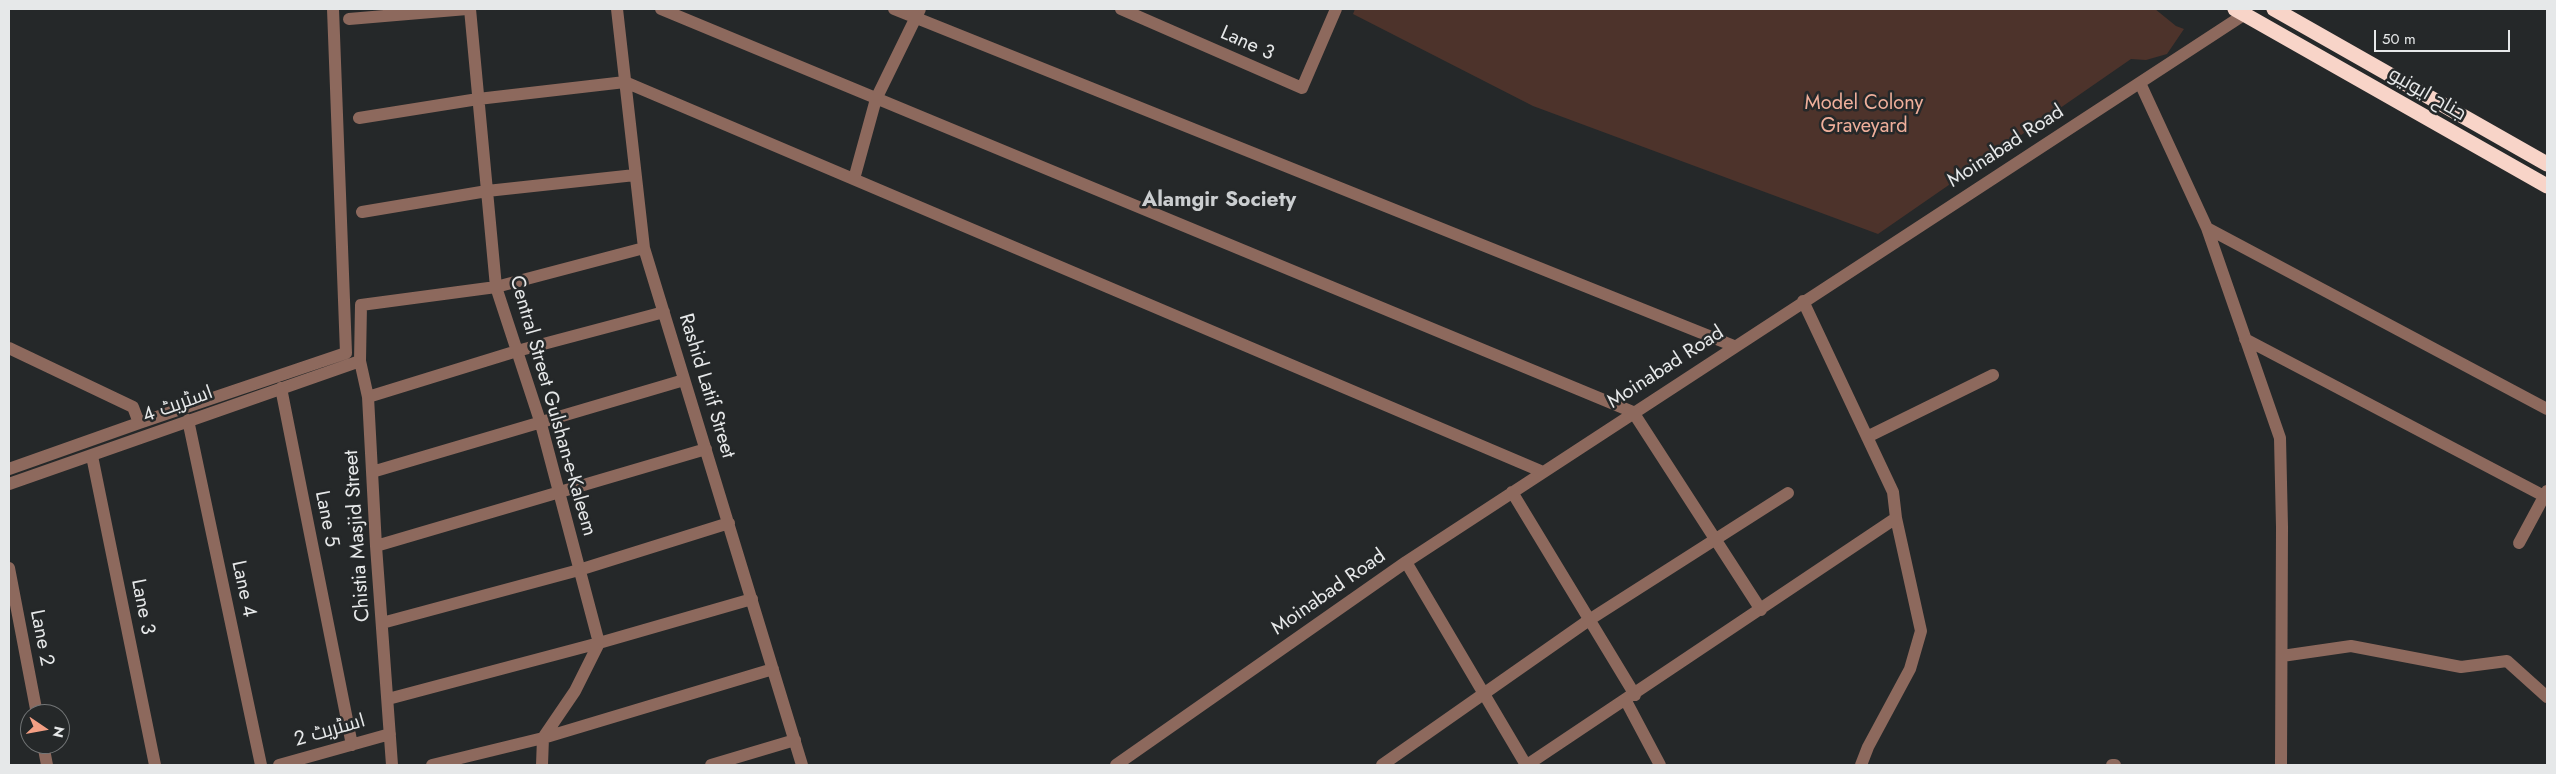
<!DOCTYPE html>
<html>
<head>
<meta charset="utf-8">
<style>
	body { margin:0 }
	#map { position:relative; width:2556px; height:774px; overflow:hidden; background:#252829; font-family:Jost,sans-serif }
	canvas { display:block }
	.frame { position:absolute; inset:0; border:10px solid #e6e8e9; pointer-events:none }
	.north { position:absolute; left:20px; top:704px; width:50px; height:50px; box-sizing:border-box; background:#252829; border:1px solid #727576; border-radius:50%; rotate:102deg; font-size:14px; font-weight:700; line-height:20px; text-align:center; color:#e6e8e9 }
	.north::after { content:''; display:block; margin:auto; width:18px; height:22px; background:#f39f84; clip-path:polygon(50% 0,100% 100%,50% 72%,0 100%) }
	.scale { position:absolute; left:2374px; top:30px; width:136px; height:22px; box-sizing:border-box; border:2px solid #e6e8e9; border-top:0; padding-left:6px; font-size:15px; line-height:18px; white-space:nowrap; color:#e6e8e9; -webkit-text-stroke:4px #252829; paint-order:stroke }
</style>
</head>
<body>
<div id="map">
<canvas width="2556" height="774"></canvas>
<div class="frame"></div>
<div class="north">N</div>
<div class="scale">50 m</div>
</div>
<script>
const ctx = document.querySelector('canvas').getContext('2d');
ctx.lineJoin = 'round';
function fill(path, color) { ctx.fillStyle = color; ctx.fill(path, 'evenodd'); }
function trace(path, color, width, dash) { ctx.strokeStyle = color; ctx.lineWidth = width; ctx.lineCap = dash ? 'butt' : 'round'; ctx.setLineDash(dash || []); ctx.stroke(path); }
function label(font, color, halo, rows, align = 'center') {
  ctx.font = font + ' Jost,Cairo,sans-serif'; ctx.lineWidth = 5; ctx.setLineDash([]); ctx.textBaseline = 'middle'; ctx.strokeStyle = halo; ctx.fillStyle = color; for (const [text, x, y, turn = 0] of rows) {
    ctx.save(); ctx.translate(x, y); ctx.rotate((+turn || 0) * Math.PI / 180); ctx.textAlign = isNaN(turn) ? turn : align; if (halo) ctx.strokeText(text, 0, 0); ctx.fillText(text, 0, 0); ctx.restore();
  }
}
fill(new Path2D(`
	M1355,9H2155L2176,26L2184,29L2167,54L2146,60L2131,59L1878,234L1533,106L1353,14Z`), '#4d332b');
trace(new Path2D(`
	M470,9L496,287L541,424L599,643L575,691L543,738L542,765
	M617,9L644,248L802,765
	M661,9L1633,412L1761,610
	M894,9L1734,346
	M1121,9L1302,88L1336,9
	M349,19L467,9
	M2140,83L2207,228L2280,438L2282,527L2281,765
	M359,118L478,99L625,82L1543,472
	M854,179L876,99L920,9
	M362,212L487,191L635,175
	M2207,228L2547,409
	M1803,301L1893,492L1896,518L1921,631L1910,669L1868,747L1861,765
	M2245,339L2544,496
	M9,348L133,407L139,423L9,469
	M281,388L352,745
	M368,397L517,351L664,312
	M188,420L261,765
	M139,423L346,353L333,9
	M1867,437L1993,375
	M92,456L155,765
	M372,472L684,380
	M9,484L360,361
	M1512,492L1635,695
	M2519,543L2547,491
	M376,546L706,449
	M1406,562L1526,765
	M9,568L37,714
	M382,623L579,570L729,523
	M2282,656L2351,646L2461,667L2507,661L2547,697
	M388,699L599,643L752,599
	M1626,701L1660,765
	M43,744L47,765
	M279,765L390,734
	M392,765L376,546L368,397L360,361L361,305L496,287L644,248
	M432,765L543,738L773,669
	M711,765L795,740
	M1116,765L1406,562L2245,14
	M1382,765L1589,620L1788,493
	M1527,765L1896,518
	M2112,765H2115`), '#8d695d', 12);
trace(new Path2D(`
	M2235,9L2547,186
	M2274,9L2547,164`), '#f8d4c8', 15);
label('20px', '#e6e8e9', '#252829', [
	["Lane 3",1247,44,24],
	["جناح ایونیو",2427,95,30],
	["Moinabad Road",2006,147,-33],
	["Moinabad Road",1666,368,-33],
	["Rashid Latif Street",706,386,73],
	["اسٹریٹ 4",178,405,-20],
	["Central Street Gulshan-e-Kaleem",552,406,74],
	["Lane 5",326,519,79],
	["Chistia Masjid Street",358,536,-94],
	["Lane 4",243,589,78],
	["Moinabad Road",1329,593,-35],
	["Lane 3",142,607,79],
	["Lane 2",41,638,79],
	["اسٹریٹ 2",330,731,-16]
]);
label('20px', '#efaf9b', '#252829', [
	["Model Colony",1864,104],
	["Graveyard",1864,127]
]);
label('bold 21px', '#cbced0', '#252829', [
	["Alamgir Society",1219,201]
]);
</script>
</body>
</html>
